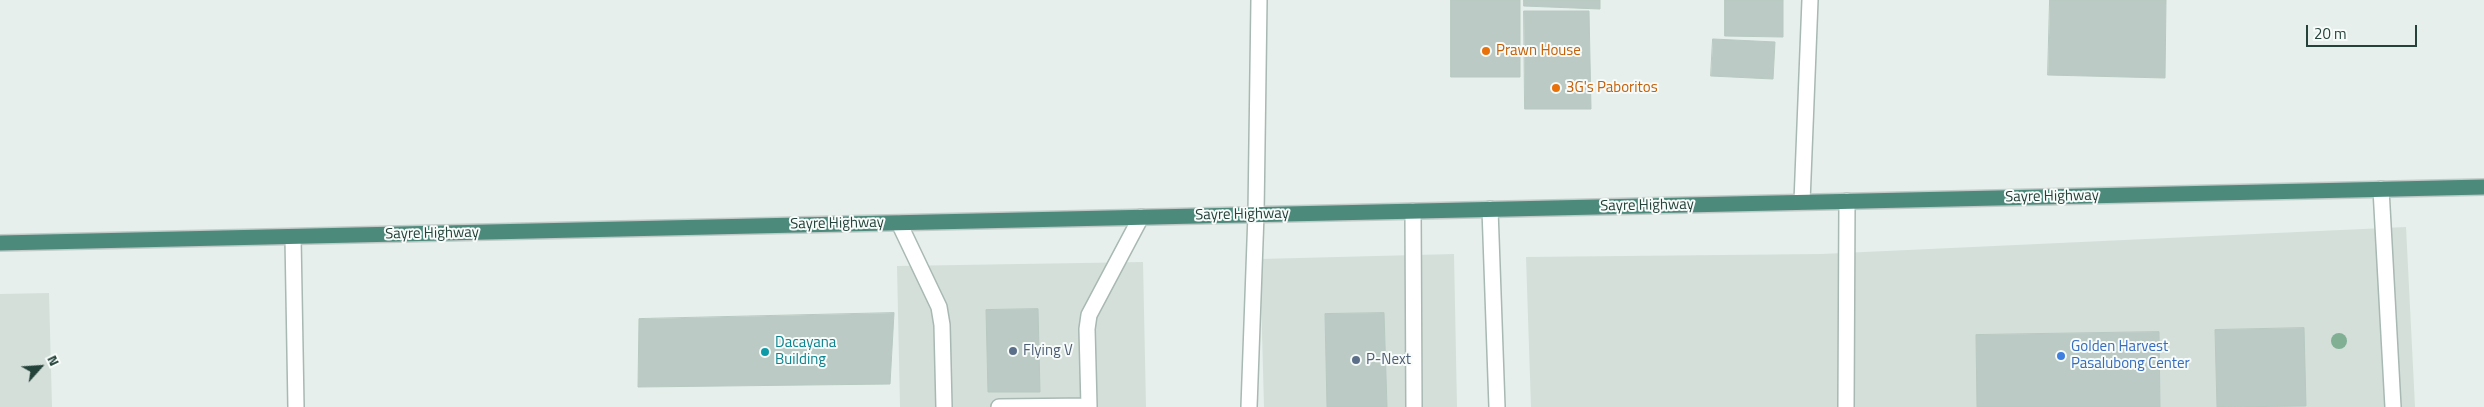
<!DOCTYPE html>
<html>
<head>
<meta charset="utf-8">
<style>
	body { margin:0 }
	#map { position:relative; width:2484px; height:407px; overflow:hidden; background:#e6efeb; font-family:"Titillium Web",sans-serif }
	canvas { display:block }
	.north { position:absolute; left:15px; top:342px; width:50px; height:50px; -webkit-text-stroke:4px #f7fbf9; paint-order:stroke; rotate:64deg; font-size:14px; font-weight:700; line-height:20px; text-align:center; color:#24423a }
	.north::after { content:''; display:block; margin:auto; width:18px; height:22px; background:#24423a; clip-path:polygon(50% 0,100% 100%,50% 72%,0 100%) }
	.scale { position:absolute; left:2306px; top:25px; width:111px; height:22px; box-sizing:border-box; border:2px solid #24423a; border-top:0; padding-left:6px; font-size:15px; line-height:18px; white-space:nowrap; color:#24423a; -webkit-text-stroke:4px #f7fbf9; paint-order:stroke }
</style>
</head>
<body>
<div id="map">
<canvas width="2484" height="407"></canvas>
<div class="north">N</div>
<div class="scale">20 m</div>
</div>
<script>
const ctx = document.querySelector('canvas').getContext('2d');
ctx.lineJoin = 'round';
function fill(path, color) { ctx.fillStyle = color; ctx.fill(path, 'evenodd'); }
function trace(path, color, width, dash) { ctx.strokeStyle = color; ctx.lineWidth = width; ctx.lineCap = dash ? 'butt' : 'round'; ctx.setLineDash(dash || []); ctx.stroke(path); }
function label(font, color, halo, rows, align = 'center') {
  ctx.font = font + ' "Titillium Web",sans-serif'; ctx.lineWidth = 4; ctx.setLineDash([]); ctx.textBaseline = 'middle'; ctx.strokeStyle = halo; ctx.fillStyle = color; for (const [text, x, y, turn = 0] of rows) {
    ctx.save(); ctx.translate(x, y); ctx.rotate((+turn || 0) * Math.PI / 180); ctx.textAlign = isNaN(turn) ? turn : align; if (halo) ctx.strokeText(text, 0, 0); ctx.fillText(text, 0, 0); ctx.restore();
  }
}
fill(new Path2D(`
	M2406,227L2415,407H1531L1526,257L1821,254Z
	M1454,254L1457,407H1264L1260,259Z
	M1143,262L1146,407H900L897,266Z
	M49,293L52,407H0V294Z`), '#d4dfda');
const building = new Path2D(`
	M1451,0H1520V77H1451Z
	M1524,0H1600V9L1524,6Z
	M1725,0H1783V37L1725,36Z
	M2050,0H2166L2165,78L2048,75Z
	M1524,11H1589L1591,109H1525Z
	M1713,39L1775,42L1773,79L1711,76Z
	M1038,309L1040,392H988L986,310Z
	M894,313L890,384L638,387L639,319Z
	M1384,313L1387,407H1327L1325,314Z
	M2304,328L2306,406L2217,407L2215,330Z
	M2159,332L2160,407H1977L1976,335Z`);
fill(building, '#bbcac4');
trace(building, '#b8c9c2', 1);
const service = new Path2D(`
	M2381,189L2393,407
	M1413,211L1414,407
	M899,223L939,307L942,325L944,407
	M293,237L296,407
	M999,407L1089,406L1087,329L1089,315L1141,217
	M1846,407L1847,201`);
const minor = new Path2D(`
	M1802,202L1810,0
	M1490,209L1497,407
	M1249,407L1256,214L1259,0`);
const trunk = new Path2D(`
	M0,243L2484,187`);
trace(service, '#a8b8b2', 18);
trace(minor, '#a8b8b2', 18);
trace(trunk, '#c2cac8', 18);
trace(service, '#fff', 15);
trace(minor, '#fff', 15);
trace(trunk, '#4c8a7c', 15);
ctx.fillStyle = '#80af93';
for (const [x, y] of [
	[2339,341]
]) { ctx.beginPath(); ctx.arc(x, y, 8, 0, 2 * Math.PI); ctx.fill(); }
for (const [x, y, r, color] of [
	[1486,51,5,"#e8710a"],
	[1556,88,5,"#e8710a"],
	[1013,351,5,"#5c6f8a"],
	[765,352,5,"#0f9aa8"],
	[2061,356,5,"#3f7fe0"],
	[1356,360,5,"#5c6f8a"]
]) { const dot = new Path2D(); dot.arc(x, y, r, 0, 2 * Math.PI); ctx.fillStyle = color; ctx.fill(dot); trace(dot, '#f7fbf9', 2); }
label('15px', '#c56008', '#f7fbf9', [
	["Prawn House",1496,51],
	["3G's Paboritos",1566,88]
], 'left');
label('15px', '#24423a', '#f7fbf9', [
	["Sayre Highway",2052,197,-1],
	["Sayre Highway",1647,206,-1],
	["Sayre Highway",1242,215,-1],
	["Sayre Highway",837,224,-1],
	["Sayre Highway",432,234,-1]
]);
label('15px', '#0d838f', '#f7fbf9', [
	["Dacayana",775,343],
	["Building",775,360]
], 'left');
label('15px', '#366cbe', '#f7fbf9', [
	["Golden Harvest",2071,347],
	["Pasalubong Center",2071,364]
], 'left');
label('15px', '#4e5e75', '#f7fbf9', [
	["Flying V",1023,351],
	["P-Next",1366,360]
], 'left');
</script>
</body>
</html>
